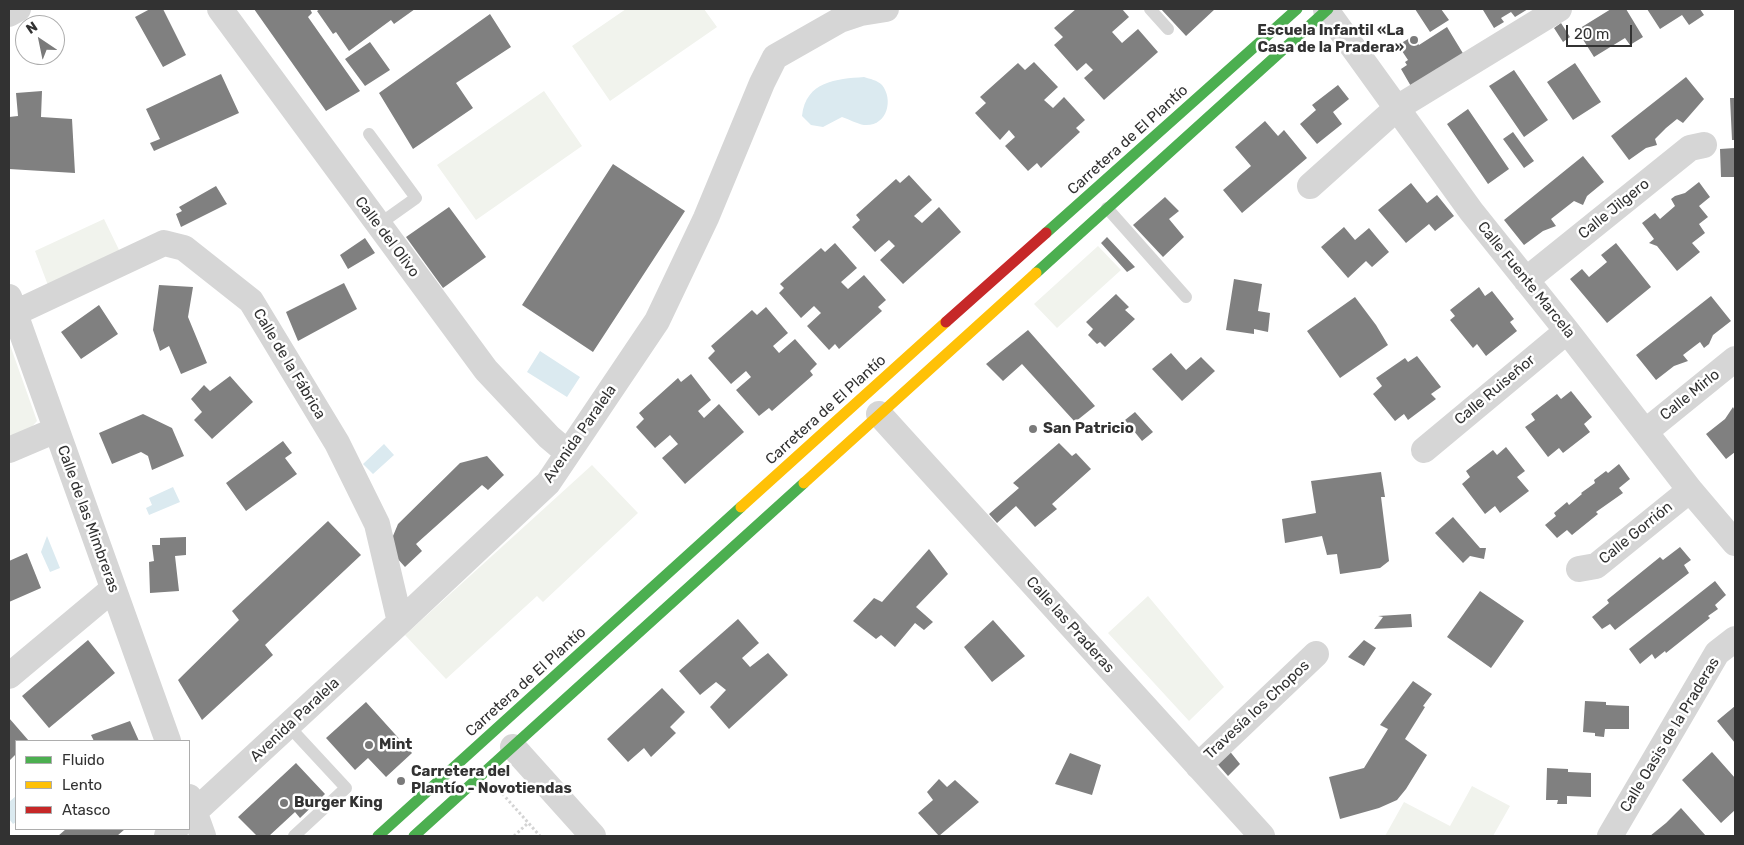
<!DOCTYPE html>
<html>
<head>
<meta charset="utf-8">
<style>
	body { margin:0 }
	#map { position:relative; width:1744px; height:845px; overflow:hidden; background:#fff; font-family:Rubik,sans-serif }
	canvas { display:block }
	.frame { position:absolute; inset:0; border:10px solid #323232; pointer-events:none }
	.legend { position:absolute; left:15px; top:740px; width:175px; height:90px; box-sizing:border-box; background:#fff; border:1px solid #adadad; margin:0; padding:6px 9px; list-style:none; font-size:15px; color:#323232 }
	.legend li { display:flex; align-items:center; gap:10px; height:25px }
	.legend b { width:25px; border:1px solid #adadad }
	.north { position:absolute; left:15px; top:15px; width:50px; height:50px; box-sizing:border-box; background:#fff; border:1px solid #adadad; border-radius:50%; rotate:326deg; font-size:14px; font-weight:700; line-height:20px; text-align:center; color:#323232 }
	.north::after { content:''; display:block; margin:auto; width:18px; height:22px; background:#7a7a7a; clip-path:polygon(50% 0,100% 100%,50% 72%,0 100%) }
	.scale { position:absolute; left:1566px; top:25px; width:66px; height:22px; box-sizing:border-box; border:2px solid #323232; border-top:0; padding-left:6px; font-size:15px; line-height:18px; white-space:nowrap; color:#323232; -webkit-text-stroke:4px #fff; paint-order:stroke }
</style>
</head>
<body>
<div id="map">
<canvas width="1744" height="845"></canvas>
<div class="frame"></div>
<ul class="legend">
<li><b style="height:6px;background:#4caf50"></b>Fluido</li>
<li><b style="height:6px;background:#ffc107"></b>Lento</li>
<li><b style="height:6px;background:#c62828"></b>Atasco</li>
</ul>
<div class="north">N</div>
<div class="scale">20 m</div>
</div>
<script>
const ctx = document.querySelector('canvas').getContext('2d');
ctx.lineJoin = 'round';
function fill(path, color) { ctx.fillStyle = color; ctx.fill(path, 'evenodd'); }
function trace(path, color, width, dash) { ctx.strokeStyle = color; ctx.lineWidth = width; ctx.lineCap = dash ? 'butt' : 'round'; ctx.setLineDash(dash || []); ctx.stroke(path); }
function label(font, color, halo, rows, align = 'center') {
  ctx.font = font + ' Rubik,sans-serif'; ctx.lineWidth = 5; ctx.setLineDash([]); ctx.textBaseline = 'middle'; ctx.strokeStyle = halo; ctx.fillStyle = color; for (const [text, x, y, turn = 0] of rows) {
    ctx.save(); ctx.translate(x, y); ctx.rotate((+turn || 0) * Math.PI / 180); ctx.textAlign = isNaN(turn) ? turn : align; if (halo) ctx.strokeText(text, 0, 0); ctx.fillText(text, 0, 0); ctx.restore();
  }
}
fill(new Path2D(`
	M626,9H704L717,27L610,101L572,46Z
	M544,91L582,146L476,220L437,165Z
	M104,219L121,254L49,288L35,251Z
	M1098,246L1121,270L1057,328L1034,304Z
	M9,342L37,421L30,429L9,439Z
	M592,465L638,513L543,602L537,596L446,679L405,635Z
	M1148,596L1224,687L1189,721L1108,633Z
	M1472,786L1510,806L1493,836H1385L1404,802L1450,826Z`), '#f1f3ed');
fill(new Path2D(`
	M864,77C870,79 877,80 882,85C894,100 887,127 864,125C857,124 849,119 842,117L823,127L811,125L802,116C806,81 836,79 864,77Z
	M540,351L580,377L567,397L527,372Z
	M384,444L394,455L373,474L363,464Z
	M173,487L180,502L149,515L146,508L152,505L149,498Z
	M47,536L60,568L50,572L41,552Z
	M16,796V822L13,824L9,819V802Z`), '#dbeaf0');
fill(new Path2D(`
	M150,9H163L186,55L163,67L135,17Z
	M254,9H310L312,13L308,17L360,91L326,111Z
	M320,9H415L394,24L391,20L349,51L336,32L333,34L317,11Z
	M1076,9H1122L1129,17L1112,32L1122,43L1138,29L1158,52L1104,100L1084,78L1093,70L1086,63L1077,71L1054,45L1063,37L1054,28Z
	M1161,9H1215L1186,36Z
	M1415,9H1441L1449,20L1430,32Z
	M1485,9H1528L1515,17L1511,12L1501,18L1504,22L1494,28L1483,10Z
	M1611,9H1626L1643,37L1630,45L1625,38L1594,57L1577,30Z
	M1647,9H1700L1704,15L1689,25L1682,15L1660,29Z
	M490,14L511,47L456,83L473,108L413,149L379,93Z
	M1561,23L1570,37L1563,42L1554,28Z
	M1447,27L1464,55L1412,88L1401,69L1407,65L1405,62L1408,60L1398,45L1413,36L1419,45Z
	M370,42L390,70L365,86L345,59Z
	M1034,62L1058,87L1044,100L1053,108L1064,97L1085,120L1076,128L1080,132L1041,168L1037,163L1028,171L1005,146L1015,137L1009,130L1000,140L975,113L986,103L980,97L1018,63L1025,70Z
	M1575,63L1601,102L1573,120L1547,82Z
	M1514,70L1548,120L1524,137L1489,86Z
	M221,74L239,113L154,151L150,143L160,139L146,109Z
	M1686,77L1704,99L1683,123L1677,119L1666,128L1655,139L1657,145L1646,148L1629,160L1611,136Z
	M1338,85L1349,99L1333,112L1342,124L1317,144L1300,124L1316,110L1312,105Z
	M42,91L41,117L72,119L75,173L9,169V117L18,116L16,93Z
	M1730,98H1735V140H1732Z
	M1468,109L1509,169L1488,184L1447,124Z
	M1265,121L1278,136L1284,130L1307,158L1242,213L1223,190L1251,166L1235,147Z
	M1513,132L1534,161L1524,168L1503,139Z
	M1735,148V177H1721L1720,149Z
	M1583,156L1604,182L1587,196L1583,205L1574,201L1551,219L1556,226L1543,231L1524,245L1504,220Z
	M613,164L685,211L593,352L522,305Z
	M909,175L932,200L914,216L922,223L939,207L961,232L903,284L880,260L895,246L889,240L875,252L852,227L860,220L856,215L896,179L900,183Z
	M1699,182L1710,197L1699,206L1708,217L1699,224L1705,233L1692,243L1700,252L1677,271L1657,246L1649,243L1654,239L1642,223L1655,213L1660,219L1675,206L1671,199L1675,196L1685,193Z
	M1411,183L1427,203L1437,195L1454,216L1435,231L1429,224L1406,243L1378,210Z
	M216,186L227,204L181,227L176,214L182,211L179,207Z
	M1165,197L1179,211L1169,219L1184,237L1163,257L1133,225Z
	M449,207L486,257L443,288L406,237Z
	M1344,227L1355,240L1369,228L1389,252L1372,267L1366,261L1348,278L1321,247Z
	M1107,237L1135,267L1127,272L1101,243Z
	M365,238L375,253L348,269L340,255Z
	M835,243L857,268L841,282L848,289L864,275L886,300L878,307L882,311L839,349L835,344L829,350L807,326L821,313L814,306L801,318L779,293L784,288L780,284L821,248L825,252Z
	M1616,243L1651,287L1607,323L1570,279L1582,269L1589,277L1607,262L1601,255Z
	M1234,279L1262,284L1258,311L1270,313L1268,332L1254,329V334L1226,330Z
	M344,283L357,309L298,341L286,312Z
	M159,285L193,287L188,317L207,363L181,374L169,346L160,351L153,330Z
	M1479,287L1485,296L1492,291L1514,319L1510,322L1517,331L1486,356L1477,344L1473,348L1450,320L1455,316L1450,310Z
	M1116,294L1129,307L1125,310L1135,319L1105,347L1100,342L1097,344L1088,335L1093,329L1086,322Z
	M1711,296L1731,321L1713,335L1709,344L1704,348L1700,342L1683,355L1688,361L1674,366L1656,380L1636,355Z
	M1355,297L1376,325L1388,345L1340,378L1307,331Z
	M99,305L118,334L81,359L61,332Z
	M766,307L788,333L773,346L779,353L795,339L817,364L810,371L813,375L772,411L769,408L759,416L736,390L751,377L746,371L731,384L708,358L715,351L711,346L752,310L757,315Z
	M1028,330L1095,406L1075,422L1022,364L1003,381L986,364Z
	M1171,353L1186,370L1201,357L1215,371L1182,401L1152,369Z
	M1417,356L1441,387L1431,394L1436,399L1408,420L1404,414L1395,421L1373,394L1382,386L1376,378L1405,358L1408,362Z
	M691,374L711,400L698,411L704,418L719,404L744,432L685,484L662,458L678,444L670,435L655,448L636,427L644,419L639,413L678,378L681,382Z
	M230,376L253,402L212,439L194,420L202,412L191,399L204,385L210,391Z
	M1571,391L1592,417L1584,424L1590,432L1563,453L1559,448L1548,457L1525,427L1535,420L1531,414L1557,394L1561,399Z
	M1733,407L1735,411V452L1726,459L1706,434L1725,419Z
	M1135,412L1153,432L1142,441L1125,420Z
	M143,414L172,428L184,456L152,470L148,456L141,452L112,464L99,433Z
	M283,441L292,453L285,458L297,474L246,511L226,483Z
	M1059,443L1072,456L1076,453L1091,469L1052,504L1057,509L1035,527L1016,506L997,523L989,514L1019,488L1013,483Z
	M1506,447L1525,471L1517,477L1529,491L1500,513L1495,506L1485,514L1462,484L1470,477L1466,471L1493,450L1497,455Z
	M487,456L504,475L488,490L482,485L416,544L422,551L405,567L388,548L398,524L460,463Z
	M1619,464L1630,479L1619,488L1623,493L1596,512L1598,514L1572,535L1567,530L1557,538L1545,525L1556,516L1554,513L1567,502L1569,505L1582,494L1581,493L1595,483L1594,480L1606,471L1608,473Z
	M1381,472L1385,497H1381L1389,561L1380,568L1340,574L1337,554L1327,555L1322,536L1285,543L1282,519L1316,513L1311,481Z
	M1453,517L1480,548H1486L1484,559L1470,556L1463,563L1435,533Z
	M328,521L361,555L265,645L273,655L202,720L178,680L239,620L232,611Z
	M186,537V555L175,556L179,591L150,593L149,562L154,561L152,545H160V538Z
	M1680,547L1691,560L1684,565L1689,573L1615,630L1610,624L1602,629L1592,617L1609,603L1607,600L1660,557L1663,560Z
	M929,549L948,574L916,607L933,622L924,630L915,623L895,647L881,635L876,639L853,621L874,598L882,602Z
	M27,553L41,588L9,602V561Z
	M1715,581L1726,595L1715,605L1718,609L1708,616L1710,618L1666,653L1665,651L1655,659L1652,654L1640,664L1629,649Z
	M1480,591L1524,621L1491,668L1447,637Z
	M1411,614L1412,627L1374,629L1383,617L1378,616Z
	M738,619L759,643L742,658L750,667L768,653L788,675L729,729L710,707L726,690L716,682L700,695L679,671Z
	M993,620L1025,656L992,682L964,647Z
	M88,640L115,673L49,728L22,696Z
	M1364,640L1376,648L1364,666L1348,657Z
	M1413,681L1432,694L1423,706L1425,707L1405,739L1427,755L1406,789L1397,800L1379,808L1340,819L1329,777L1364,768L1388,729L1380,725Z
	M662,688L685,712L670,727L676,733L651,757L644,748L628,762L607,739Z
	M1585,701L1606,702V705L1629,706V729H1605L1604,737L1595,736V733L1583,732Z
	M366,702L412,753L386,777L368,758L355,770L326,738Z
	M1735,706V743L1717,721Z
	M9,718L29,741H16V754L9,761Z
	M130,721L139,741H94L91,735Z
	M1228,749L1240,764L1228,776L1214,760Z
	M1712,752L1735,778V810L1721,823L1682,780Z
	M1070,753L1101,765L1092,795L1055,784Z
	M296,763L325,794L300,818L295,812L269,836H257L238,817Z
	M1547,768L1568,769V772L1591,773V797L1567,796V804H1557L1558,800H1546Z
	M939,779L947,787L955,780L979,802L939,836L918,813L933,800L927,792Z
	M1681,808L1706,836H1650L1666,823Z
	M66,829H125L117,836H58Z`), '#808080');
trace(new Path2D(`
	M501,790L500,791L540,836
	M514,836L528,823`), '#d4d4d4', 3, [2.5, 2.5]);
trace(new Path2D(`
	M1150,9L1168,29
	M369,134L416,198L378,225
	M1107,208L1186,297
	M294,836L346,788L295,733`), '#d6d6d6', 12);
trace(new Path2D(`
	M220,9L486,370L549,437L568,453
	M1326,10L1471,211L1567,331L1690,490L1735,543
	M9,14L18,9
	M1310,186L1397,108L1559,9
	M1526,280L1690,148L1704,145
	M9,297L168,741
	M15,313L164,243L184,248L251,301L337,443L377,524L400,622
	M879,414L1262,836
	M1645,432L1735,359
	M9,450L56,430
	M1424,450L1567,331
	M1579,569L1596,566L1690,490
	M9,676L113,589
	M513,747L593,836
	M1198,766L1316,654
	M189,797L203,836
	M189,817L400,622L548,483L657,321L706,218L762,83L775,57L840,20L861,13L886,9
	M167,836L176,829
	M1610,836L1717,653L1735,639`), '#d6d6d6', 26);
trace(new Path2D(`
	M1046,233L1297,9
	M1036,273L1328,9
	M378,836L741,507
	M414,836L804,483`), '#4caf50', 11);
trace(new Path2D(`
	M804,483L1036,273
	M741,507L946,322`), '#ffc107', 11);
trace(new Path2D(`
	M946,322L1046,233`), '#c62828', 11);
for (const [x, y, r, color] of [
	[1414,40,5,"#7a7a7a"],
	[1033,429,5,"#7a7a7a"],
	[369,745,5,"#7a7a7a"],
	[401,781,5,"#7a7a7a"],
	[284,803,5,"#7a7a7a"]
]) { const dot = new Path2D(); dot.arc(x, y, r, 0, 2 * Math.PI); ctx.fillStyle = color; ctx.fill(dot); trace(dot, '#fff', 2); }
label('bold 15px', '#323232', '#fff', [
	["Escuela Infantil «La",1404,31,"right"],
	["Casa de la Pradera»",1404,48,"right"],
	["San Patricio",1043,429],
	["Mint",379,745],
	["Carretera del",411,772],
	["Plantío - Novotiendas",411,789],
	["Burger King",294,803]
], 'left');
label('15px', '#323232', '#fff', [
	["Carretera de El Plantío",1128,140,-42],
	["Calle Jilgero",1614,209,-39],
	["Calle del Olivo",387,237,53],
	["Calle Fuente Marcela",1526,280,51],
	["Calle de la Fábrica",289,364,59],
	["Calle Ruiseñor",1495,390,-40],
	["Calle Mirlo",1690,395,-39],
	["Carretera de El Plantío",826,410,-42],
	["Avenida Paralela",580,434,-55],
	["Calle de las Mimbreras",88,519,70],
	["Calle Gorrión",1636,533,-39],
	["Calle las Praderas",1070,625,48],
	["Carretera de El Plantío",526,682,-42],
	["Travesía los Chopos",1257,710,-43],
	["Avenida Paralela",295,720,-43],
	["Calle Oasis de la Praderas",1670,735,-59]
]);
</script>
</body>
</html>
